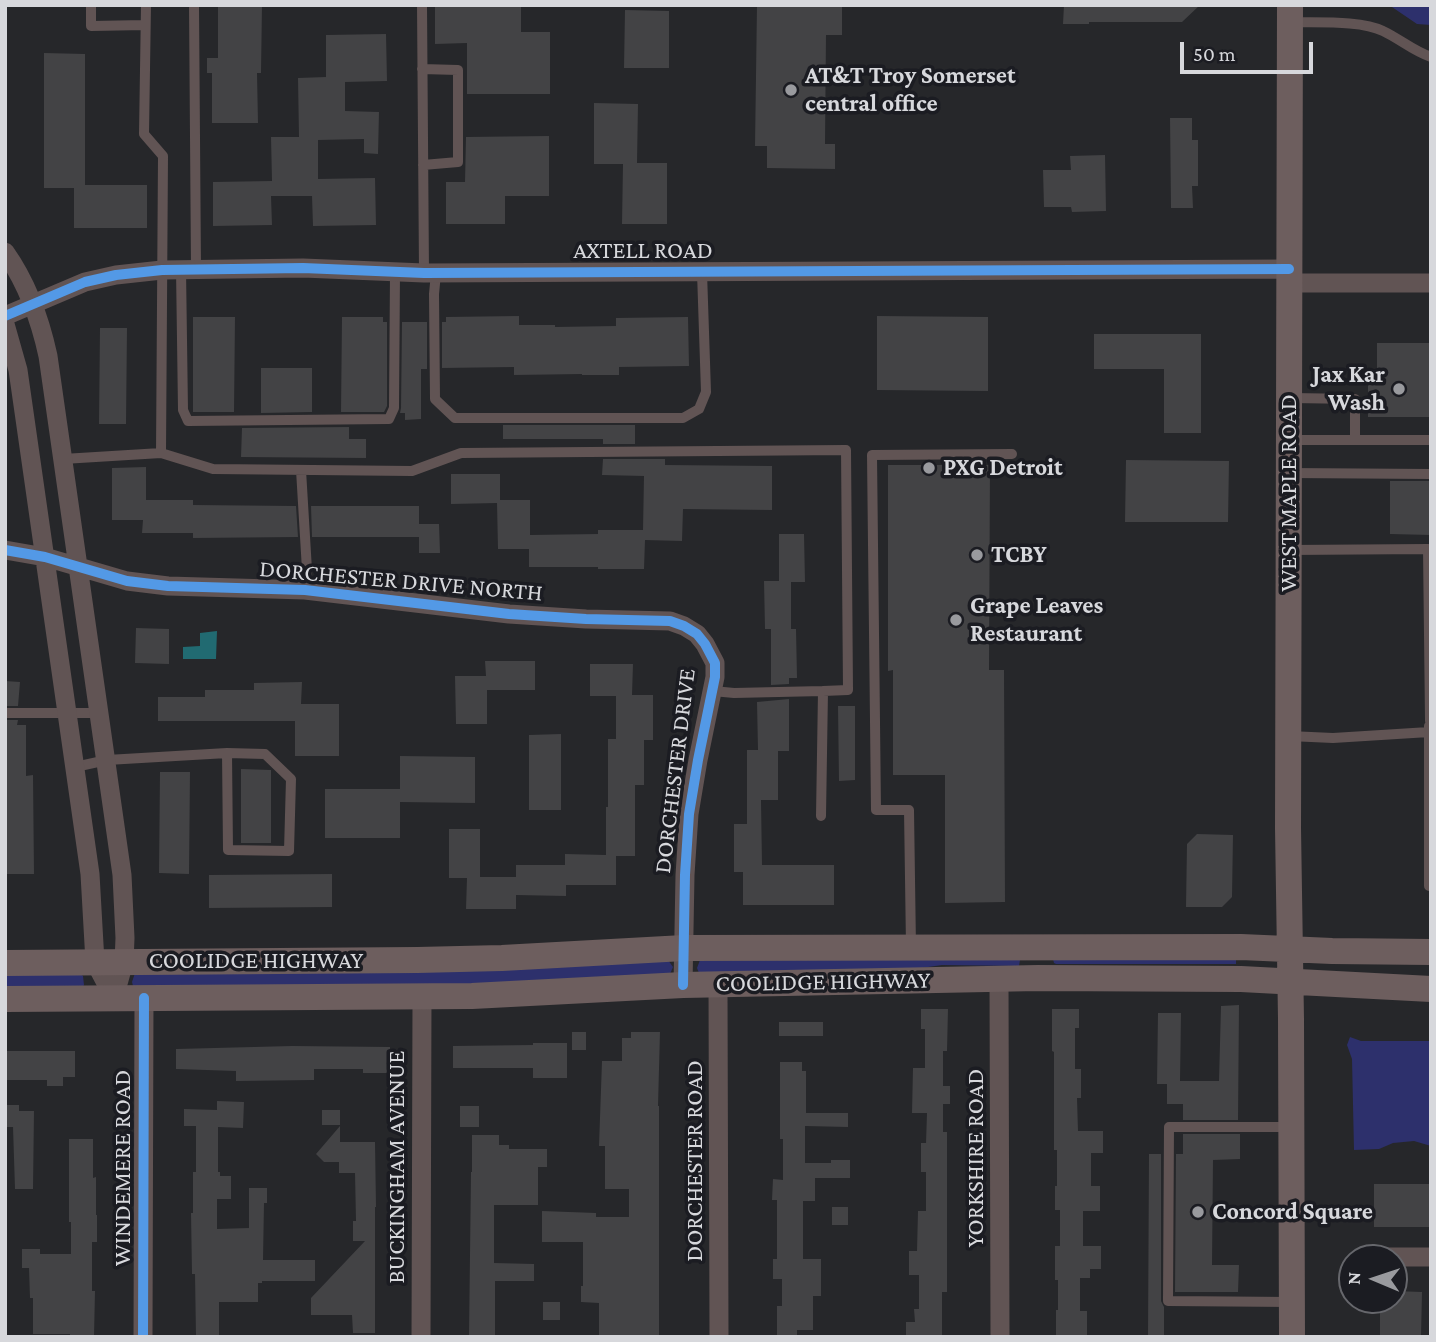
<!DOCTYPE html>
<html>
<head>
<meta charset="utf-8">
<style>
	body { margin:0 }
	#map { position:relative; width:1436px; height:1342px; overflow:hidden; background:#26272a; font-family:"Crimson Pro",serif }
	canvas { display:block }
	.frame { position:absolute; inset:0; border:7px solid #d7d8dc; pointer-events:none }
	.north { position:absolute; left:1338px; top:1244px; width:70px; height:70px; box-sizing:border-box; background:#1b1c22; border:2px solid #66676c; border-radius:50%; rotate:272deg; font-size:19px; font-weight:700; line-height:28px; text-align:center; color:#d7d8dc }
	.north::after { content:''; display:block; margin:auto; width:24px; height:32px; background:#999a9e; clip-path:polygon(50% 0,100% 100%,50% 72%,0 100%) }
	.scale { position:absolute; left:1180px; top:42px; width:133px; height:32px; box-sizing:border-box; border:4px solid #d7d8dc; border-top:0; padding-left:9px; font-size:21px; line-height:24px; white-space:nowrap; color:#d7d8dc; -webkit-text-stroke:5px #1b1c22; paint-order:stroke }
</style>
</head>
<body>
<div id="map">
<canvas width="1436" height="1342"></canvas>
<div class="frame"></div>
<div class="north">N</div>
<div class="scale">50 m</div>
</div>
<script>
const ctx = document.querySelector('canvas').getContext('2d');
ctx.lineJoin = 'round';
function fill(path, color) { ctx.fillStyle = color; ctx.fill(path, 'evenodd'); }
function trace(path, color, width, dash) { ctx.strokeStyle = color; ctx.lineWidth = width; ctx.lineCap = dash ? 'butt' : 'round'; ctx.setLineDash(dash || []); ctx.stroke(path); }
function label(font, color, halo, rows, align = 'center') {
  ctx.font = font + ' "Crimson Pro",serif'; ctx.lineWidth = 7; ctx.setLineDash([]); ctx.textBaseline = 'middle'; ctx.strokeStyle = halo; ctx.fillStyle = color; for (const [text, x, y, turn = 0] of rows) {
    ctx.save(); ctx.translate(x, y); ctx.rotate((+turn || 0) * Math.PI / 180); ctx.textAlign = isNaN(turn) ? turn : align; if (halo) ctx.strokeText(text, 0, 0); ctx.fillText(text, 0, 0); ctx.restore();
  }
}
fill(new Path2D(`
	M1389,5H1431V25L1417,24Z
	M1053,959H1236V964H1056L1054,963Z
	M668,960L673,967L670,974L495,985L133,986L132,982L135,973Z
	M700,960H1020L1019,966L942,965L901,971L699,973L697,968Z
	M5,972H78L83,976L84,985L82,988L5,989Z
	M1350,1037L1361,1041H1431V1146L1414,1141L1393,1143L1379,1149L1354,1150L1352,1059L1347,1045Z`), '#2d306c');
fill(new Path2D(`
	M217,631L216,659H183V647L200,646V633Z`), '#216a71');
fill(new Path2D(`
	M218,5H262L261,73H257L258,123H212V73H207V58H218Z
	M435,5H521V32H550V94H467V43L435,44Z
	M757,5H842V35H826L825,144H835V169L767,168V146H755Z
	M1064,5H1200L1182,22H1089V24H1063Z
	M625,10L669,11V68H624Z
	M386,34L387,81L345,82V111L379,112L378,154L364,153V139L318,140V179L375,178L376,225L313,226L312,196H271L272,225L213,226V182L272,181L271,137H299L298,78L326,77V35Z
	M44,53L85,54V185H147V228H74V188H44Z
	M594,103L638,104L637,163H667V224H622L623,164H594Z
	M1170,118H1192V140H1198V186H1192L1193,208H1171Z
	M549,136V196H505V224H446V182H465L466,137Z
	M1105,155L1106,211L1072,212L1071,207H1044L1043,170H1071L1070,156Z
	M519,316V325H555V327L616,326V318L688,317L689,366L619,367V375H582V374L514,375V367L442,368V322H446V317Z
	M877,316L988,317V391L877,390Z
	M193,317H235L234,412H193Z
	M342,317H383V322H387V406L384,412H341Z
	M402,322H427V369H421V419L405,420V413H400L401,408Z
	M100,328H127L126,424H99Z
	M1094,334H1201V433H1164V369H1094Z
	M1377,343H1431V417H1368V379H1377Z
	M261,368H312V412L261,413Z
	M503,425H635V444H603V439H503Z
	M349,427V439H366V458L241,457L242,428Z
	M603,459H665V465L772,466V510L683,509L682,541L645,540L644,569H598V567H529V549H498L497,503L451,504V474H500V500H530V535L598,534V530H643L644,476L602,475Z
	M1126,460L1229,461L1228,522H1125Z
	M888,465H990L989,670H1004L1005,902L945,903V775H893V670L888,671Z
	M146,467V500H193V505L296,506L298,537L193,538V533H142L143,520H112V468Z
	M1390,481H1431V535L1390,534Z
	M311,506H419V524H439L440,553H419V537H312Z
	M779,534H804L805,582H791V629H796L797,678H789V684L771,685V629H765L764,581H779Z
	M136,628L169,629V664L135,663Z
	M485,661H535V690H487V724H456L455,676H486Z
	M590,664H633L632,695H653V740H644V785H635V856H616V885H566V896L516,895V909H466L467,878H449V829H480V877H516V865H565V854L606,855V807H608V739H616V696H590Z
	M5,681L20,682L18,706H5Z
	M302,682L301,704H339V756H295V721H158V697H205V690H254V683Z
	M789,699V751H778V800H761L762,865H834V905H743V872H734V824H747V750H758L757,702Z
	M838,706H855V780L839,781Z
	M5,720H18L17,725H26V776L33,775L34,874H5Z
	M561,734V810H529V735Z
	M400,756L475,757V803L400,802V838H325V789H400Z
	M241,769L271,770V843H241Z
	M160,772H190L189,874L159,873Z
	M1197,834L1233,835L1232,897L1222,907H1186L1187,844Z
	M332,874V907L209,908V875Z
	M1239,1005L1238,1120H1183V1104H1167V1084H1157L1158,1013H1181L1180,1081H1219L1221,1006Z
	M921,1009H948L947,1051H943V1086H950V1104H943V1132H947V1292H942V1337H906V1322H915L914,1309H919V1275H909V1251H917L918,1211H926V1172H921V1143H926L927,1113H912L913,1068H925V1029H921Z
	M1052,1009H1079V1028H1075V1069H1081V1098H1077L1078,1131H1103V1153H1091V1186H1100V1211H1083V1246H1101V1269H1090V1278H1080V1311H1087V1337H1056V1310H1058V1280H1055V1246H1060V1210H1055V1186H1057V1150H1054V1052L1052,1051Z
	M779,1022H823V1036H779Z
	M572,1032H586V1050H572Z
	M631,1032H660L658,1106H659V1337L599,1336V1303L581,1302V1286H583V1242H542V1211L596,1213V1217H629V1189H605V1146H599L602,1061H622V1038H631Z
	M533,1043H567V1078H533V1068H453V1046L533,1045Z
	M292,1046L390,1047V1073H363V1069H314V1080L236,1081V1071L176,1069V1049Z
	M6,1051H75V1077H63V1086H47V1080H6Z
	M780,1062H802V1071H806V1113H848V1127L805,1126V1163H831V1160H850V1178H815V1201H803V1259H821V1296H813V1330H797V1337H777V1306H782V1279H773V1259H777V1200H772L773,1179L783,1180V1139H780Z
	M217,1101L244,1102L243,1128L218,1127V1172H220V1176H231V1199H217V1229L249,1228V1188H267V1203H264L263,1260H315V1281H262V1283H258V1302H219V1337H196L195,1274H192L191,1213H193V1172H196V1126H184V1109L217,1110Z
	M5,1105H19V1111H34L33,1189H15L13,1127H5Z
	M460,1106H479V1127H460Z
	M322,1110H340V1125H322Z
	M340,1126V1142H375L376,1207H375V1333H353L352,1315H311V1298L365,1241H353V1221H356L355,1173H339V1162H324L316,1154Z
	M1183,1134H1240V1159L1213,1160L1212,1265H1239L1238,1292H1175L1176,1154H1183Z
	M472,1135H499V1145H509V1149H547V1167H538V1205H494V1263L534,1264V1281H495V1337H469L471,1172H472Z
	M69,1139H93V1178L96,1177V1215H97V1242H92V1291H95L94,1337H70V1334H33V1298H30L29,1268H22V1249H40V1254H71V1222H69Z
	M1149,1154H1161V1301L1164,1307V1337H1148Z
	M1374,1184H1431V1227H1374Z
	M832,1207H848V1225H832Z
	M1394,1291L1422,1292L1421,1337H1380V1300H1394Z
	M543,1302H560V1320H543Z`), '#434345');
trace(new Path2D(`
	M91,5V26L145,25
	M146,5L144,134L163,156L161,453
	M194,5L196,269
	M422,5L424,273
	M1291,22C1316,23 1361,20 1383,31C1400,39 1413,51 1431,57
	M422,69L458,70V162L423,165
	M181,269L183,410L188,421L389,419L394,408L395,273
	M436,273L434,294L435,399L455,418H683L699,409L706,392L702,272
	M1292,398L1355,399V440
	M1289,440H1431
	M63,459L161,453L213,469L412,471L461,453L846,450L848,690L823,691L821,816
	M301,470L307,570L305,590
	M1289,473L1431,474
	M1289,550L1428,549L1430,721
	M713,691L734,693L823,691
	M5,713H100
	M1429,732V886H1431
	M1289,736L1333,738L1429,732V726
	M75,767L107,760L227,753L265,754L291,779L289,851L228,850L227,753
	M911,947L909,810H876L872,455L1012,454
	M1291,1127H1169L1168,1301L1291,1302`), '#615454', 10);
trace(new Path2D(`
	M5,252C27,283 40,319 48,356L122,875L125,938L124,962L114,998
	M1289,283H1431
	M5,316L85,282L116,275L162,270L303,268L424,273L1289,269
	M5,324L18,370L90,874L95,962L114,998
	M5,550L45,557L127,581L168,586L305,590L509,614L586,619L670,621L684,626L697,634L705,644L715,663V677L698,760L689,814L685,875L683,985
	M999,979L1000,1337
	M718,985L719,1337
	M1382,1257H1431
	M143,1337L144,998
	M421,1337L422,997`), '#615454', 19);
trace(new Path2D(`
	M1290,5L1288,828L1291,1019L1292,1337
	M5,963L417,960L502,958L684,948L1241,947L1332,951L1431,952
	M5,999L472,996L683,985L1038,978L1241,979L1431,989`), '#6d5e5e', 26);
trace(new Path2D(`
	M5,316L85,282L116,275L162,270L303,268L424,273L1289,269
	M5,550L45,557L127,581L168,586L305,590L509,614L586,619L670,621L684,626L697,634L705,644L715,663V677L698,760L689,814L685,875L683,985
	M143,1337L144,998`), '#5399e6', 10);
for (const [x, y, r, color] of [
	[791,90,7,"#999a9e"],
	[1399,389,7,"#999a9e"],
	[929,468,7,"#999a9e"],
	[977,555,7,"#999a9e"],
	[956,620,7,"#999a9e"],
	[1198,1212,7,"#999a9e"]
]) { const dot = new Path2D(); dot.arc(x, y, r, 0, 2 * Math.PI); ctx.fillStyle = color; ctx.fill(dot); trace(dot, '#1b1c22', 2.5); }
label('bold 24px', '#d7d8dc', '#1b1c22', [
	["AT&T Troy Somerset",805,76],
	["central office",805,104],
	["Jax Kar",1385,375,"right"],
	["Wash",1385,403,"right"],
	["PXG Detroit",943,468],
	["TCBY",991,555],
	["Grape Leaves",970,606],
	["Restaurant",970,634],
	["Concord Square",1212,1212]
], 'left');
label('24px', '#d7d8dc', '#1b1c22', [
	["AXTELL ROAD",643,251],
	["WEST MAPLE ROAD",1289,493,-90],
	["DORCHESTER DRIVE NORTH",401,581,5],
	["DORCHESTER DRIVE",675,771,-83],
	["COOLIDGE HIGHWAY",256,961],
	["COOLIDGE HIGHWAY",823,982,-1],
	["YORKSHIRE ROAD",976,1158,-90],
	["DORCHESTER ROAD",695,1161,-90],
	["BUCKINGHAM AVENUE",397,1167,-90],
	["WINDEMERE ROAD",123,1168,-90]
]);
</script>
</body>
</html>
